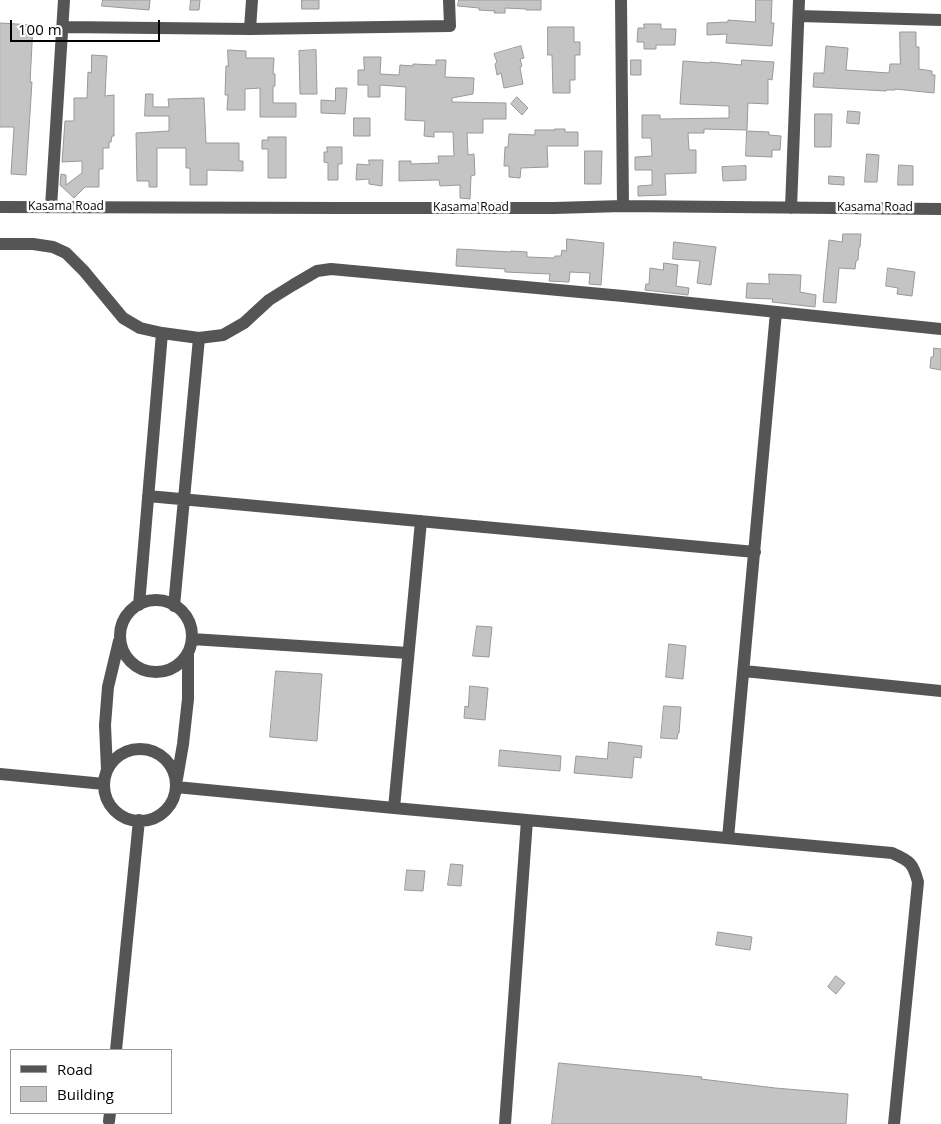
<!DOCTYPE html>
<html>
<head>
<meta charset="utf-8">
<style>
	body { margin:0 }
	#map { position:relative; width:941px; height:1124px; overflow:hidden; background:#fff; font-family:"Open Sans",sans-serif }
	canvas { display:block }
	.legend { position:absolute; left:10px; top:1049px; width:162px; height:65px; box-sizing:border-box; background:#fff; border:1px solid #999; margin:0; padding:6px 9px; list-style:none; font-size:15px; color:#000 }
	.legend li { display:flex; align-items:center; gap:10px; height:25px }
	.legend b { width:25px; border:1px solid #999 }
	.scale { position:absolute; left:10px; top:20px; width:150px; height:22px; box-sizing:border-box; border:2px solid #000; border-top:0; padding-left:6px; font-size:15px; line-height:18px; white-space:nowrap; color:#000; -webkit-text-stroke:4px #fff; paint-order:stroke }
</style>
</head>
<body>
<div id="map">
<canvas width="941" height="1124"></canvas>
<ul class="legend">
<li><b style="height:6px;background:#555"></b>Road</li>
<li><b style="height:14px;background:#c4c4c4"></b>Building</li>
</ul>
<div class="scale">100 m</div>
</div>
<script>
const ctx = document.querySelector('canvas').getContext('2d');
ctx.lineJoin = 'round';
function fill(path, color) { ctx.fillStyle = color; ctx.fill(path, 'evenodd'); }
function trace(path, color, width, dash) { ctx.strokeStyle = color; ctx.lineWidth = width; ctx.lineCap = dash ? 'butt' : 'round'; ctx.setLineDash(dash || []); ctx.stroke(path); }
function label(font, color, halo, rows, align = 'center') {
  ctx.font = font + ' "Open Sans",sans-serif'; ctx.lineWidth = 5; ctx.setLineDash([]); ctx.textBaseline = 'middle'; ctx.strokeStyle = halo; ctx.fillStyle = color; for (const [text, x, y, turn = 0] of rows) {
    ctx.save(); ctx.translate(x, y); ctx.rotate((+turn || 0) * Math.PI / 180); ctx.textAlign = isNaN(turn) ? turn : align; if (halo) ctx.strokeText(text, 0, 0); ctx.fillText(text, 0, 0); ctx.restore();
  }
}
const building = new Path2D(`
	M103,0H150L149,10L102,6Z
	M191,0H200L199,10H190Z
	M302,0H319V9H302Z
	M459,0H541V10H526V9L505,8V13H494L495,11L479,10V8L458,6Z
	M756,0H772L771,23H774L772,46L726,43L727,34L707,35V23L728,22V20L755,22Z
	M0,23L33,25L30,82H32L26,175L11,174L14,127H0Z
	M644,24H661V29H676L675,45H656V49H644V42H637L638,28H644Z
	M548,27H574V42H580V55H575V80H570V93H553L552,55H548Z
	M900,32H916V47H919V69L932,71V75H935L934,93L895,89V90H886V91L813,87L814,73H824L826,46L848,48L846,70L889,73L890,64H900Z
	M521,46L524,58L520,59L522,66L520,68L523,84L504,88L501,73L497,75L495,64L497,62L494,54Z
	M228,50L246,51V58H274L273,74H275V86H273V103H296V117H260V88L245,89V110H227L228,95H225L226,66H228Z
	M316,50L317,94H300L299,51Z
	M92,55L107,56L105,96L114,95V136H112L111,142H109V148H103V169H99V187H85L74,198L60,185L61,174L66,175V185L82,173V161L62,162L65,121H74V98H87L88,72L91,73Z
	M364,57H381L380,74L399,75L400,65L413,66V64L436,65V60H446L445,77L474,78L473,94L452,98V102L506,103V119H483V133H467L468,155L474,154L475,175L471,176L470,199L460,198V185L440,186L439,180L399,181V161H411V164L439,163L438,156H454L453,132H434V137L424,136L425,121L405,120L406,87L380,85V97H368V85H358V70H364Z
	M631,60H641V75H631Z
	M742,60L774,62L772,80L768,79V104L748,103L747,130L704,129V133H688L689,150H696V173L665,174L666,195L638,196V186L652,185V170H635V157L652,156L651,138H642V115H660V119L729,118V106L680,104L683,61L710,63V62L741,65Z
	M336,88H347L345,114L321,113V100L335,101Z
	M146,94H153V107H169L168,99L204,98L206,143H239V161H243V171L207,170V185H190V168H186V148H157V187H149V181H137L136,133L169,131V116H145Z
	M517,97L528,108L522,115L511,104Z
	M848,111L860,112L859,124L847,123Z
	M815,114H832L831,147H815Z
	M354,118H370V136H354Z
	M555,129H565V132H578V146H547L548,167L521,168L520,178L509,177V166H504L505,147H508L509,134L535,135V130H555Z
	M747,131L769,132V135L781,136L780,150H772V157L746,156Z
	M268,137H286V178H268V149H262V140H268Z
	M327,147H342V164H338V180H328V163L324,162V152H327Z
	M585,151H602L601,184H585Z
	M867,154L879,155L877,182H865Z
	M369,160H383L382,186L369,184V179L356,180L357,164L369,165Z
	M899,165L913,166V185H898Z
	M746,166V180L723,181L722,167Z
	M829,176L844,177V185L829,184Z
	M843,234H861L860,247H859L858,260L856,261L855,269L839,268L836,303L823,302L829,240L842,242Z
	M567,239L604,243L601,285L589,284L590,273L570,272L569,282L549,281L550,274L505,272V269L456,266L457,249L511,252V251L527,252V257L554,258L555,256H561L562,250L566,251Z
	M674,242L716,247L711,285L697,283L700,261L673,259Z
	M664,263L678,265L676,286L689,288L688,295L645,290L646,284H649L650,268L663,270Z
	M888,268L915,272L912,296L897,294L898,288L886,286Z
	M769,274L801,275L800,292L816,295L815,307L772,302L773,299L746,298L747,283L769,284Z
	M934,348L941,349V370L930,368L931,357H933Z
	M477,626L492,627L489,657L473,656Z
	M669,644L686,646L683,679L666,677Z
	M276,671L322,674L317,741L270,737Z
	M470,686L488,688L485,720L464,718L465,706L468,707Z
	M664,706L681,707L679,733H678L677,739L661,738Z
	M609,742L642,746L641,758L634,757L632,778L574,773L576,756L607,759Z
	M500,750L561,756L560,771L499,766Z
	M451,864L463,865L461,886L448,885Z
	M407,870L425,871L423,891L405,890Z
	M718,932L752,937L750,950L716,945Z
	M836,976L845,983L836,994L828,987Z
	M559,1063L702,1077L701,1079L775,1088L848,1094L846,1124H552Z`);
fill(building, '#c4c4c4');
trace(building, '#999', 1);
trace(new Path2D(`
	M621,0L623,206
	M799,16L941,20
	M63,27L250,29L450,26L449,0
	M250,29L252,0
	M0,207L344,208H554L623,206L941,209
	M51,207L64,0
	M791,208L799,0
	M0,244H33L53,247L66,253L84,271L123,318L140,328L162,333L199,338L223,335L244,323L269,300L293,285L317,271L331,269L623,296L941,329
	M148,496L755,552
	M120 636a36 36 0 1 1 72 0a36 36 0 1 1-72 0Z
	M139,605L162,333
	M174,606L199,338
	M192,639L408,653
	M744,671L941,691
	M104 785a36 36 0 1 1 72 0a36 36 0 1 1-72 0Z
	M107,770L105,725L108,687L119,641
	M0,774L104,784
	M177,779L183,744L188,699V653
	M176,787L394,808L892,853C910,861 913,863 918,882L894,1124
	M394,808L421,521
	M728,838L776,312
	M116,1050L139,820
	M109,1121L110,1113
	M505,1124L527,820`), '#555', 12);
label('12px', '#000', '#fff', [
	["Kasama Road",66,207],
	["Kasama Road",471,208],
	["Kasama Road",875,208]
]);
</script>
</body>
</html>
